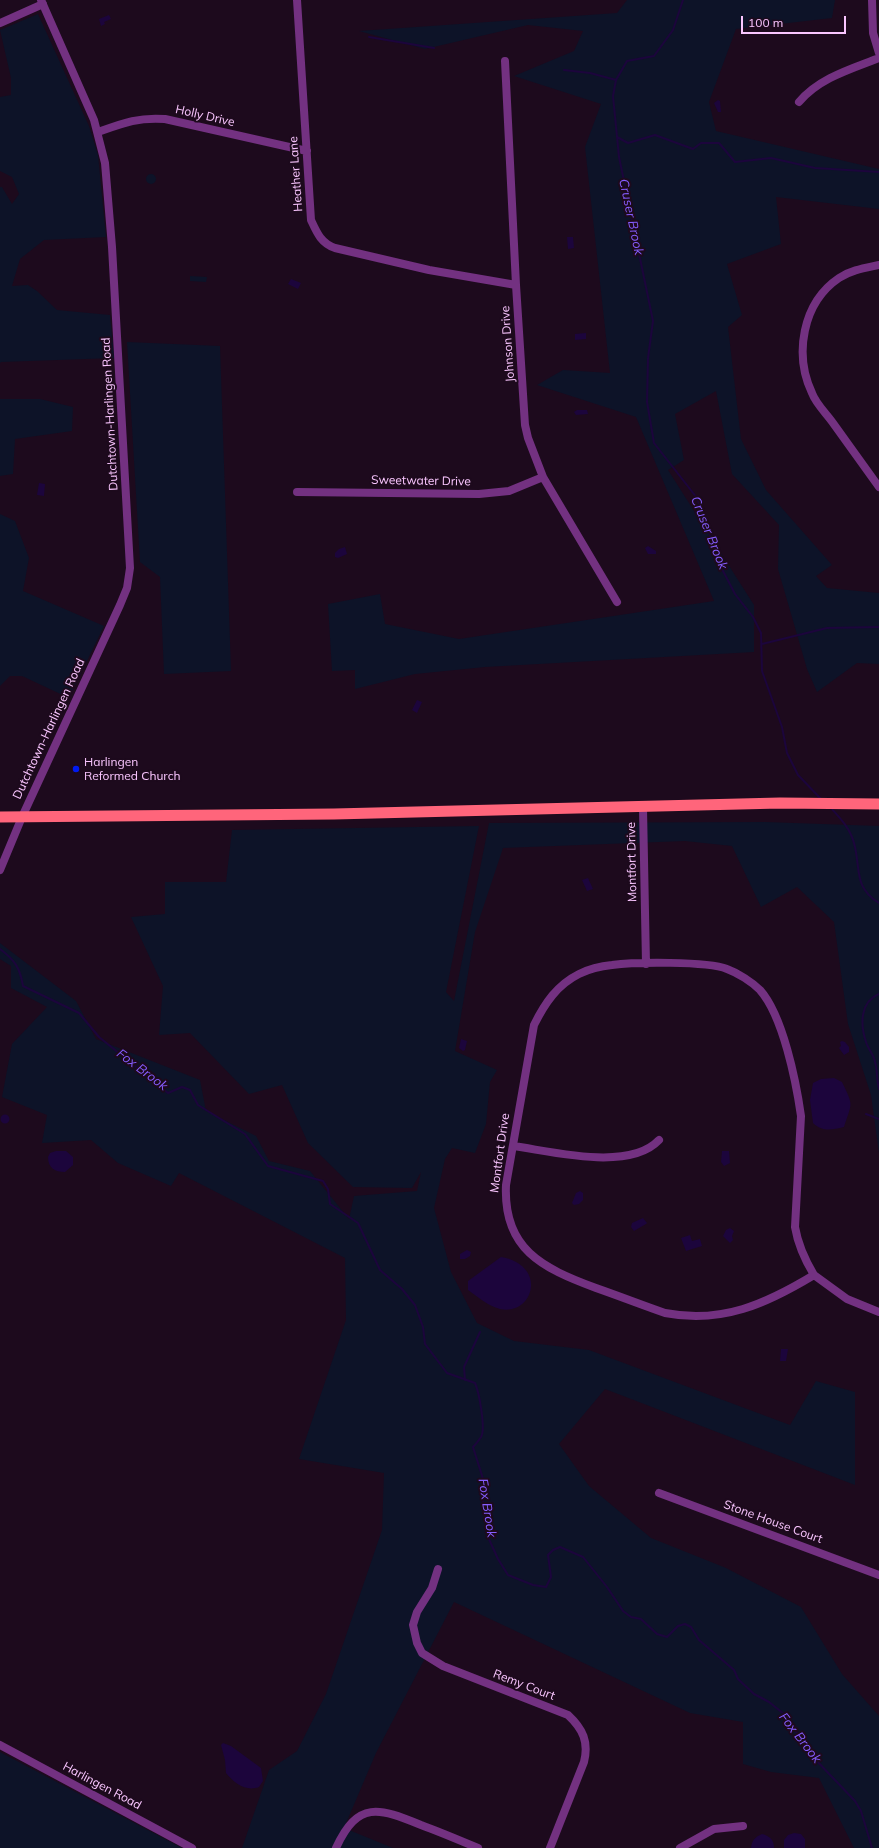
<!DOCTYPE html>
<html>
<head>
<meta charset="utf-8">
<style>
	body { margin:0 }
	#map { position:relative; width:879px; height:1848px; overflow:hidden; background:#1d0a1d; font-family:Mulish,sans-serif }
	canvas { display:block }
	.scale { position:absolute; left:741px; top:16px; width:105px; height:18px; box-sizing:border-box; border:2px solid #fac6ff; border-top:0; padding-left:5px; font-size:12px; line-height:14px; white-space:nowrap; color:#fac6ff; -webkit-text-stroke:3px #1d0a1d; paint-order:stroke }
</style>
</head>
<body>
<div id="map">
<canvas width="879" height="1848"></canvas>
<div class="scale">100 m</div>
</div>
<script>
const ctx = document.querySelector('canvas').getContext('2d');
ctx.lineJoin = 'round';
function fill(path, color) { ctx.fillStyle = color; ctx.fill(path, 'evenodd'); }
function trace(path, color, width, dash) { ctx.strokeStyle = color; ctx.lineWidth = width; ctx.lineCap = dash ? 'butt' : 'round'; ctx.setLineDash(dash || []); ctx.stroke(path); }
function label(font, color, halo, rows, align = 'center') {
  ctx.font = font + ' Mulish,sans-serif'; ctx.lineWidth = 4; ctx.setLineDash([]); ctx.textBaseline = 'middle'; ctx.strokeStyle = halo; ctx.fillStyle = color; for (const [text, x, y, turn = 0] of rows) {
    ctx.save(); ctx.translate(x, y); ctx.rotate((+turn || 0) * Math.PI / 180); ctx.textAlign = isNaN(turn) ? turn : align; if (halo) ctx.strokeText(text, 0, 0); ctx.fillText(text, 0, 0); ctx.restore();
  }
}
fill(new Path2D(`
	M627,0H835L832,18L736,29L709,102L716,131L879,169V209L776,197L781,244L727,264L742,315L728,327L741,439L766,490L832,565L816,576L827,588L879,593V664L857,663L817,692L807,669L778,569L779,525L732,474L716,391L675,414L684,460L668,470L754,605V652L485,667L415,674L355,689V670L332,671L328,604L380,594L385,624L459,639L714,601L636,417L537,385L563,370L610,373L585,147L601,104L514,76L574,51L583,31L528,25L425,49L359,31L617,13Z
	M38,14L89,126L98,155L106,237L44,240L20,259L12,286L28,285L37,291L57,310L110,315L114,358L1,362L0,363V187H2L12,204L19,194L12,177L0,171V97L11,95V78L0,30Z
	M146 179a5 5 0 1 1 10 0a5 5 0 1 1-10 0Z
	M190,276L207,277L206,282L190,281Z
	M127,342L220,346L231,671L164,674L160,577L140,562Z
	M0,399H40L73,407L72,431L15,439L13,474L0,476Z
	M0,514L15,521L29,558L23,591L104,626L69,698L22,676H10L0,686Z
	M765,822L879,826V1153L871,1095L848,1024L834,922L797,887L761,907L732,846L685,841L503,848L475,932L455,1051L497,1070L490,1082L486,1124L475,1153L452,1148L445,1159L434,1208L451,1272L477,1323L514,1341L589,1350L790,1425L816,1381L855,1392V1485L605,1389L559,1444L589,1486L651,1538L726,1568L801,1607L842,1674L879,1716V1848H854L819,1778L771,1772L743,1764V1722L690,1713L454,1602L376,1753L344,1828L393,1848H242L269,1770L297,1751L326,1694L382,1530L384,1473L299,1459L346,1320L345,1258L179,1173L171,1186L118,1163L91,1140L42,1143L47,1115L2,1097L12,1044L47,1007L11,988V966L0,959V943L76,1001L96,1039L200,1080L206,1111L256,1136L269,1161L310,1171L349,1219L354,1196L417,1191L421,1172L412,1188L353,1187L308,1143L282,1085L249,1094L190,1033L159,1035L163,986L131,917L165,914V882H226L232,830L479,826L446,992L454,1001L489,823Z
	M0,1752L182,1848H0Z`), '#0d1328');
fill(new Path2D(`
	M109,15L111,19L104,22L105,24L101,26L99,19Z
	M718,100L720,101L721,112H718L714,103Z
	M567,237H573L574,248L568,249Z
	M291,279L301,283L298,289L288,284Z
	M586,333V339L575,340V334Z
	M577,410H587L588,414L576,415L574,412Z
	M39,483L45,484L44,496L37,495Z
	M648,546L656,551V554H648L645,548Z
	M345,547L347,554L338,558L335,557V553L339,549Z
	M417,700L422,702L417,713L412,710Z
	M588,878L593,889L587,891L582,880Z
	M461,1039L467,1041L465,1050L463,1051L459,1048Z
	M842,1041L845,1042L849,1047V1052L844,1055L839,1048L841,1046L840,1042Z
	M834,1078L842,1082C854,1107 852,1102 844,1127C832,1130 822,1132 813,1123L810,1100L813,1083L821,1079Z
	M0.5 1119a4.5 4.5 0 1 1 9 0a4.5 4.5 0 1 1-9 0Z
	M56,1151H66L73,1157V1165L65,1172C55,1172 48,1168 48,1157L50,1153Z
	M722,1151H729L730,1163L724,1166L721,1162Z
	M580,1191L583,1193V1200L579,1204L574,1205L572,1203L576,1193Z
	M643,1218L647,1223L646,1224L634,1231L631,1227L632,1223Z
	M730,1228L734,1231L732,1236L733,1240L730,1243L723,1236L726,1230Z
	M690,1235L692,1241L700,1239L702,1246L686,1251L681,1238Z
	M467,1250L471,1252L470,1256L465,1259H460V1254Z
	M501,1257C548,1265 534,1316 500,1309C488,1306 478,1297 468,1290V1281Z
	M781,1349H788L786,1361H780Z
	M223,1743L231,1746L261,1768L263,1781L259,1787C246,1792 234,1783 226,1773L225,1760L221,1745Z
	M794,1833L801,1834L805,1839V1848H784V1840L788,1835Z
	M762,1834C770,1836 774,1840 774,1848H751C752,1840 755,1837 762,1834Z`), '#1c053c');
trace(new Path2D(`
	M683,0L673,30L654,56L627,61L616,80L613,96L619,157L653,321L648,358L647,402L654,443L697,498L721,567L735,594L753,617L761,633L762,671L782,727L787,753L798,775L821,799
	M369,37L434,48
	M564,70L590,73L616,80
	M617,137L628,143L655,135L693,149L701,143H719L735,162L771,158L815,168L879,172
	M762,644L827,628L879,627
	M830,807C840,818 850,828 854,843C861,868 853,887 879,903
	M0,949C15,960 20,968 23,986L79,1013L99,1037L168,1093L182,1087L190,1090L198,1105L245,1134L268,1166L323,1181L328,1189L330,1204L358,1223L380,1270L402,1289L415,1305L423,1327L425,1344L447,1373L475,1383C479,1392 486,1429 481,1437C479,1440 476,1444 473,1447L484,1482L483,1502L488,1537L498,1559L508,1575L533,1585L546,1587L551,1577L548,1555L553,1550L560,1547L583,1557L607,1587L623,1611L631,1617L641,1619L657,1634L667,1637L678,1626L685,1624L691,1627L699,1640L734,1670L738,1679L754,1694L769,1702L784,1714L813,1757L855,1801L861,1811L872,1848
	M879,994C860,1002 860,1024 866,1042C868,1049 874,1055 875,1062C878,1071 876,1079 879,1089
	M866,1114L879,1119
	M465,1380L464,1367L480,1332`), '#1c053c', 2);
trace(new Path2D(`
	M297,0L311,220C317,233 321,243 335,248L429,270L516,285
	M872,0L873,33L879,53
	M0,23L43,4
	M505,61L516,285L525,425L528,438L543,477L617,602
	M799,102C819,78 851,69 879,58
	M98,132C123,123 138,117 165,119L307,151
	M879,265C865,268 851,270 839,278C802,303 794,355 812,393C816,404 826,413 833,423C848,444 864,466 879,487
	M297,492L479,494L509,491L543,477
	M643,808L646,964
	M513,1146C551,1151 629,1172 659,1140
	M814,1275C805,1260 798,1245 795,1227L801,1116C796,1081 783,1016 760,990C752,982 738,973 727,969C707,961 634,962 612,965C601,966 589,969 579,974C557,985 545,1003 534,1025L506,1185C503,1249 542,1268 596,1288C619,1296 642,1305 665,1313C722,1324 766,1304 814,1275L847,1299L879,1312
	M659,1493L879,1575
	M438,1569L432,1588L417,1612L413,1625L417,1643L422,1653L443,1666L568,1715C583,1729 589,1742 584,1762L550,1848
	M336,1848C358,1800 379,1808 421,1825C440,1832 459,1840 478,1848
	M680,1848L714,1829L743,1826`), '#733181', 8);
trace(new Path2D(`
	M0,870L22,817L120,605L127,588L130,568L112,247L105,163L94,120L41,0
	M0,1745L192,1848`), '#733181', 8);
trace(new Path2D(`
	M0,817L334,814L780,803L879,804`), '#ff657b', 11);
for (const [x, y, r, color] of [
	[76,769,4,"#001af1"]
]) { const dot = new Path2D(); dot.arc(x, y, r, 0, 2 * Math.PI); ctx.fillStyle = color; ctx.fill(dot); trace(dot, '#1d0a1d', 1.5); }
label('12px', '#fac6ff', '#1d0a1d', [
	["Holly Drive",205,116,13],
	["Heather Lane",296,174,-94],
	["Johnson Drive",508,344,-94],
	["Dutchtown-Harlingen Road",110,414,-93],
	["Sweetwater Drive",421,481,1],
	["Dutchtown-Harlingen Road",49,729,-65],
	["Montfort Drive",632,862,-91],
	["Montfort Drive",500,1153,-82],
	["Stone House Court",773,1522,20],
	["Remy Court",524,1685,21],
	["Harlingen Road",102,1786,28]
]);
label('12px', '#fac6ff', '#1d0a1d', [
	["Harlingen",84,762],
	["Reformed Church",84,776]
], 'left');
label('italic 13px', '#865dff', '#1d0a1d', [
	["Cruser Brook",631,217,78],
	["Cruser Brook",709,533,68],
	["Fox Brook",142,1070,37],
	["Fox Brook",487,1508,81],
	["Fox Brook",800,1738,52]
]);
</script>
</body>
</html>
